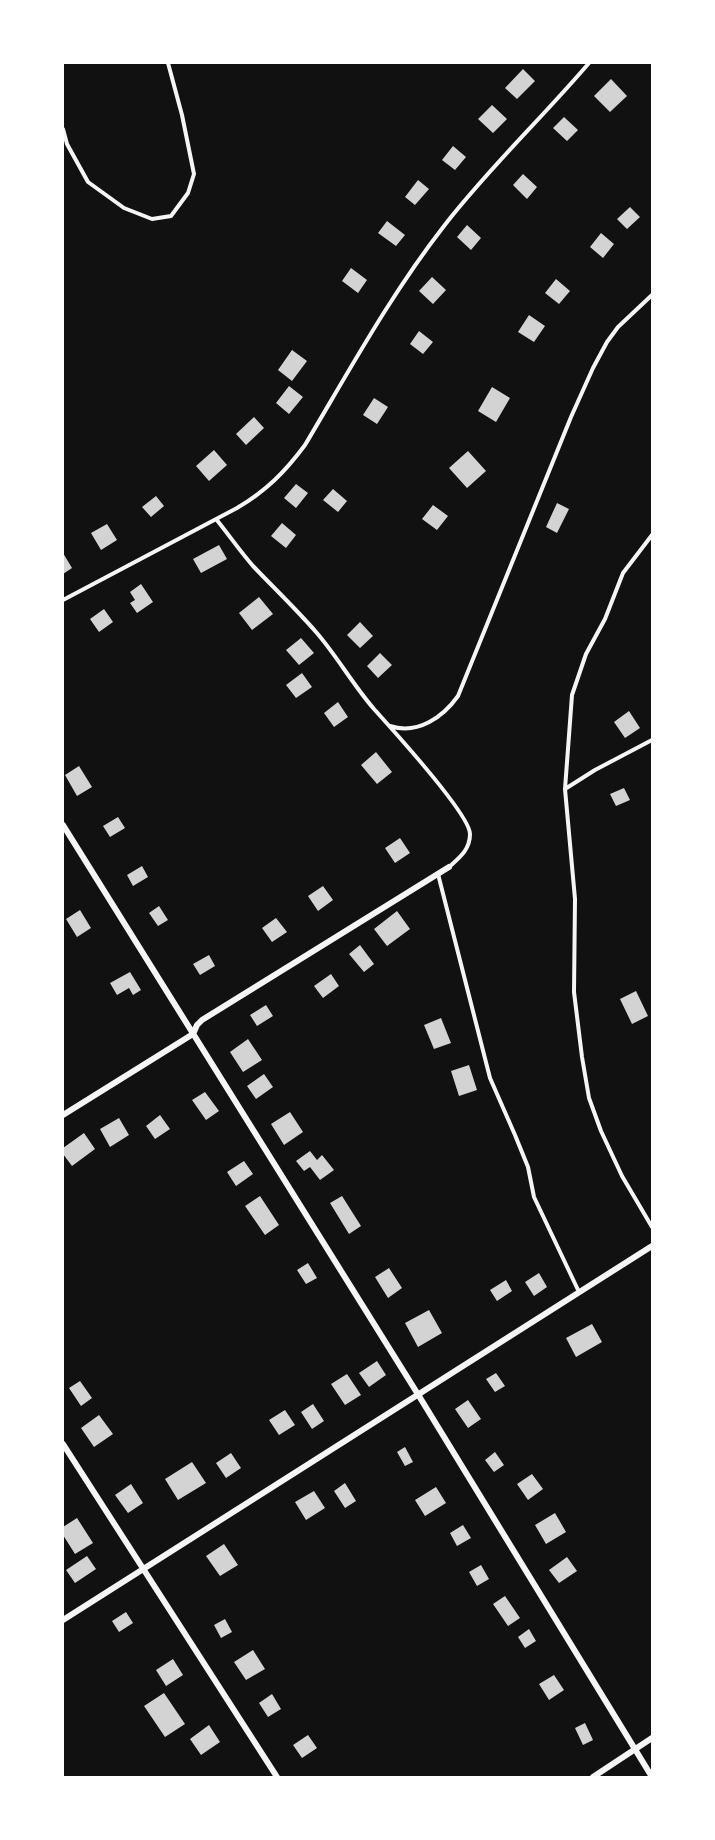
<!DOCTYPE html>
<html>
<head>
<meta charset="utf-8">
<style>
	body { margin:0 }
	#map { position:relative; width:715px; height:1840px; overflow:hidden; background:#111; font-family:Manrope,sans-serif }
	canvas { display:block }
	.frame { position:absolute; inset:0; border:64px solid #fff; pointer-events:none }
</style>
</head>
<body>
<div id="map">
<canvas width="715" height="1840"></canvas>
<div class="frame"></div>
</div>
<script>
const ctx = document.querySelector('canvas').getContext('2d');
ctx.lineJoin = 'round';
function fill(path, color) { ctx.fillStyle = color; ctx.fill(path, 'evenodd'); }
function trace(path, color, width, dash) { ctx.strokeStyle = color; ctx.lineWidth = width; ctx.lineCap = dash ? 'butt' : 'round'; ctx.setLineDash(dash || []); ctx.stroke(path); }
fill(new Path2D(`
	M523,69L535,81L517,99L505,88Z
	M611,79L627,96L610,112L594,96Z
	M492,105L507,119L493,133L478,119Z
	M564,117L578,130L567,141L553,128Z
	M453,146L466,157L455,170L442,160Z
	M523,174L537,187L527,199L513,185Z
	M418,180L429,189L415,205L405,197Z
	M630,207L640,217L627,229L617,219Z
	M387,221L405,235L396,246L378,233Z
	M467,225L481,238L471,250L457,237Z
	M601,233L614,244L603,258L590,247Z
	M351,268L367,280L358,293L342,281Z
	M432,277L446,290L433,304L419,291Z
	M556,279L570,291L559,304L545,293Z
	M529,315L545,326L534,342L518,332Z
	M419,331L433,342L423,354L410,344Z
	M292,350L307,361L292,381L278,370Z
	M289,386L303,397L289,414L276,403Z
	M492,387L510,398L496,422L478,411Z
	M374,398L388,407L377,424L363,415Z
	M254,417L264,428L246,445L236,434Z
	M214,450L227,465L209,481L196,466Z
	M468,451L486,471L467,488L449,468Z
	M296,484L308,493L296,508L284,498Z
	M333,489L347,501L338,512L323,500Z
	M156,496L164,506L151,517L142,507Z
	M557,503L569,509L557,533L546,527Z
	M433,505L448,516L437,530L422,519Z
	M282,523L296,535L286,548L271,536Z
	M107,524L117,540L101,550L91,533Z
	M219,545L227,559L201,573L193,559Z
	M63,553L72,568L63,574Z
	M141,584L153,602L137,613L130,603L135,600L130,592Z
	M259,597L273,614L252,630L239,613Z
	M104,609L113,622L99,632L90,619Z
	M360,622L373,636L360,648L347,635Z
	M301,638L314,653L299,665L286,650Z
	M380,653L392,665L378,678L367,666Z
	M302,673L312,687L296,698L286,685Z
	M338,702L348,717L334,727L324,713Z
	M629,711L640,728L625,738L614,722Z
	M376,752L392,772L377,784L361,765Z
	M79,766L92,787L77,796L65,775Z
	M624,788L630,800L616,806L610,794Z
	M118,817L125,828L110,837L103,826Z
	M400,838L410,853L395,863L385,848Z
	M142,866L148,877L133,886L127,875Z
	M323,886L333,900L318,911L308,896Z
	M159,906L168,920L158,926L149,913Z
	M80,910L91,928L77,937L66,919Z
	M397,911L410,929L387,946L374,929Z
	M276,918L287,932L272,942L262,928Z
	M360,945L374,964L364,972L349,954Z
	M209,955L215,966L200,975L193,964Z
	M130,972L141,990L133,995L129,988L117,995L110,983Z
	M331,974L339,986L323,998L314,986Z
	M636,991L648,1016L632,1024L620,999Z
	M266,1005L273,1016L257,1026L250,1015Z
	M441,1018L451,1043L434,1049L424,1025Z
	M248,1039L262,1060L243,1072L230,1052Z
	M469,1065L477,1090L459,1096L451,1071Z
	M264,1074L273,1087L256,1099L247,1086Z
	M205,1092L219,1111L206,1120L192,1100Z
	M290,1112L303,1132L284,1145L271,1124Z
	M160,1115L170,1129L155,1139L146,1126Z
	M119,1118L129,1135L110,1147L100,1129Z
	M84,1133L95,1149L72,1166L63,1154V1148Z
	M310,1151L317,1160L322,1155L334,1170L320,1180L310,1167L304,1171L296,1161Z
	M244,1161L253,1174L236,1186L227,1172Z
	M260,1196L279,1225L265,1235L245,1206Z
	M342,1196L361,1226L349,1234L330,1203Z
	M308,1263L317,1278L306,1284L297,1270Z
	M389,1268L402,1288L388,1298L375,1277Z
	M539,1273L547,1287L534,1296L525,1282Z
	M506,1280L512,1291L497,1301L490,1290Z
	M429,1310L442,1333L418,1347L405,1323Z
	M592,1324L602,1342L576,1357L566,1338Z
	M377,1361L386,1375L369,1387L359,1373Z
	M496,1373L505,1386L495,1392L486,1379Z
	M347,1374L361,1395L345,1405L331,1384Z
	M80,1381L92,1398L81,1406L69,1388Z
	M468,1400L481,1419L468,1428L455,1409Z
	M313,1404L324,1421L312,1429L301,1412Z
	M285,1410L295,1425L279,1435L269,1420Z
	M99,1415L113,1434L94,1447L81,1428Z
	M405,1447L413,1462L405,1466L397,1452Z
	M495,1452L504,1465L494,1472L485,1460Z
	M231,1453L241,1468L226,1478L216,1463Z
	M192,1462L206,1483L178,1500L165,1479Z
	M532,1474L543,1489L528,1500L517,1484Z
	M345,1483L356,1501L345,1508L334,1491Z
	M131,1484L143,1503L128,1513L115,1495Z
	M436,1487L446,1503L425,1516L415,1500Z
	M314,1491L325,1508L306,1520L295,1502Z
	M555,1513L566,1532L546,1544L535,1525Z
	M77,1518L93,1543L75,1554L63,1535V1527Z
	M463,1525L471,1538L457,1546L450,1533Z
	M224,1544L238,1565L220,1576L206,1556Z
	M87,1556L96,1569L75,1583L66,1570Z
	M567,1557L577,1571L559,1583L549,1570Z
	M481,1565L489,1579L477,1586L469,1572Z
	M505,1596L520,1618L508,1626L493,1604Z
	M126,1612L133,1623L119,1632L112,1621Z
	M225,1619L232,1632L221,1638L214,1625Z
	M529,1629L536,1641L525,1648L518,1637Z
	M253,1650L265,1669L246,1680L234,1662Z
	M173,1659L183,1675L166,1686L156,1670Z
	M554,1675L564,1690L549,1700L539,1684Z
	M164,1693L185,1724L165,1737L144,1706Z
	M272,1694L281,1709L268,1717L259,1703Z
	M585,1723L593,1740L583,1745L575,1728Z
	M209,1725L220,1742L201,1755L190,1739Z
	M308,1735L317,1748L302,1758L293,1745Z`), '#d3d3d3');
trace(new Path2D(`
	M63,129L67,144L88,182L124,208L152,219L171,216L188,193L194,174L182,115L168,63
	M216,519C229,535 240,551 253,566C274,588 296,609 316,632C337,656 353,685 374,709C391,728 470,814 470,834C470,850 459,858 449,867
	M652,535L623,573L605,619L586,654L572,695L565,789L575,899L574,992L582,1057L589,1098L601,1131L622,1176L652,1227
	M63,600L237,508C266,491 285,472 305,445C349,371 391,294 444,226C488,169 542,118 589,63
	M390,726C418,735 443,717 458,696L571,417L593,368L607,342L618,327L652,295
	M565,789L595,770L652,740
	M438,874L490,1078L515,1135L528,1167L534,1197L579,1292`), '#f5f5f5', 4);
trace(new Path2D(`
	M63,825L419,1396L652,1777
	M63,1115L193,1034L197,1025L202,1020L449,867
	M63,1444L277,1777
	M63,1620L652,1246
	M593,1777L652,1738`), '#f5f5f5', 6);
</script>
</body>
</html>
